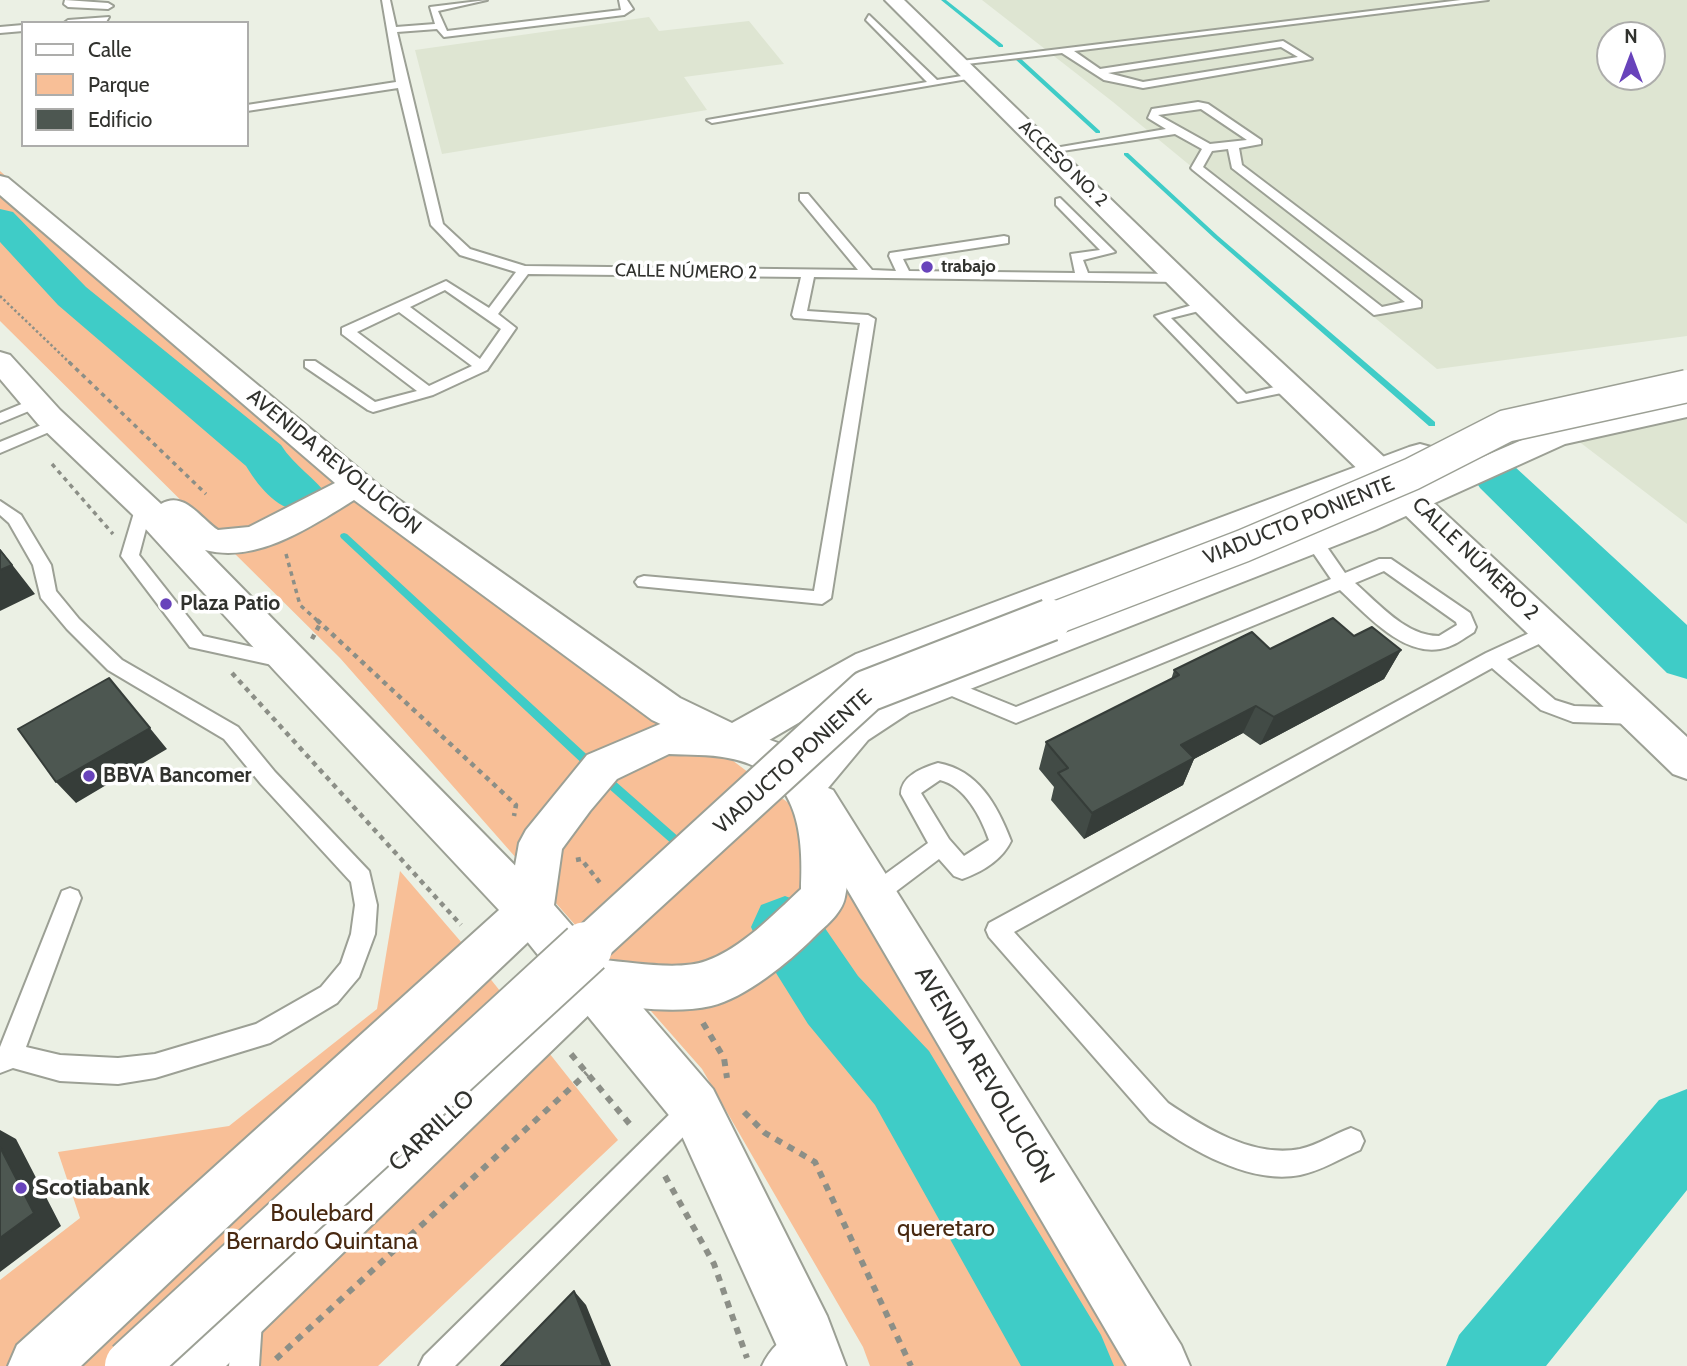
<!DOCTYPE html>
<html>
<head>
<meta charset="utf-8">
<style>
	body { margin:0 }
	#map { position:relative; width:1687px; height:1366px; overflow:hidden; background:#ebf0e4; font-family:Cabin,sans-serif }
	canvas { display:block }
	.legend { position:absolute; left:21px; top:21px; width:228px; height:126px; box-sizing:border-box; background:#fff; border:2px solid #adadab; margin:0; padding:9px 12px; list-style:none; font-size:21px; color:#31322e }
	.legend li { display:flex; align-items:center; gap:14px; height:35px }
	.legend b { width:35px; border:2px solid #adadab }
	.north { position:absolute; left:1596px; top:21px; width:70px; height:70px; box-sizing:border-box; background:#fff; border:2px solid #adadab; border-radius:50%; rotate:0deg; font-size:19px; font-weight:700; line-height:28px; text-align:center; color:#31322e }
	.north::after { content:''; display:block; margin:auto; width:24px; height:32px; background:#6843bb; clip-path:polygon(50% 0,100% 100%,50% 72%,0 100%) }
</style>
</head>
<body>
<div id="map">
<canvas width="1687" height="1366"></canvas>
<ul class="legend">
<li><b style="height:9px;background:#fff"></b>Calle</li>
<li><b style="height:19px;background:#f8bf97"></b>Parque</li>
<li><b style="height:19px;background:#4d5751"></b>Edificio</li>
</ul>
<div class="north">N</div>
</div>
<script>
const ctx = document.querySelector('canvas').getContext('2d');
ctx.lineJoin = 'round';
function fill(path, color) { ctx.fillStyle = color; ctx.fill(path, 'evenodd'); }
function trace(path, color, width, dash) { ctx.strokeStyle = color; ctx.lineWidth = width; ctx.lineCap = dash ? 'butt' : 'round'; ctx.setLineDash(dash || []); ctx.stroke(path); }
function label(font, color, halo, rows, align = 'center') {
  ctx.font = font + ' Cabin,sans-serif'; ctx.lineWidth = 7; ctx.setLineDash([]); ctx.textBaseline = 'middle'; ctx.strokeStyle = halo; ctx.fillStyle = color; for (const [text, x, y, turn = 0] of rows) {
    ctx.save(); ctx.translate(x, y); ctx.rotate((+turn || 0) * Math.PI / 180); ctx.textAlign = isNaN(turn) ? turn : align; if (halo) ctx.strokeText(text, 0, 0); ctx.fillText(text, 0, 0); ctx.restore();
  }
}
fill(new Path2D(`
	M982,0H1687V336L1437,369L1113,102ZM1610,35H1652V77H1610Z
	M649,17L659,31L749,21L784,64L684,77L707,110L442,154L415,50Z
	M1687,410V524L1573,437Z`), '#dee5d2');
fill(new Path2D(`
	M0,171L246,390L845,846L1184,1366H870L863,1347L702,1069L340,658L0,321Z
	M400,871L462,943L618,1140L378,1366H0V1280L80,1218L58,1152L229,1126L377,1009Z`), '#f8bf97');
fill(new Path2D(`
	M941,0H946L1003,45V47H999Z
	M1015,57H1019L1100,131V133H1096L1015,59Z
	M1124,153H1128L1218,236L1435,422V426H1429L1214,238L1124,155Z
	M344,533L347,534L596,763L597,766L596,769L592,770L588,769L341,538L340,536L341,534Z
	M603,773L607,774L681,839L682,842L681,845L677,847L673,845L599,780L598,777L599,774Z`), '#3fccc7');
fill(new Path2D(`
	M0,209L13,212L86,287L281,445C294,466 316,478 329,498L321,509C286,519 264,495 246,466L58,305L0,242Z
	M1497,461L1514,466L1687,625V679L1667,673L1480,488L1473,477L1480,466Z
	M785,896L809,905L858,976L929,1051L1101,1335L1114,1366H1021L875,1105L808,1024L761,949L751,927L761,905Z
	M1687,1089V1190L1546,1366H1446L1459,1335L1659,1100Z`), '#3fccc7');
const lane = new Path2D(`
	M65,0L108,3L113,6L108,9L68,7L64,4Z
	M382,0H390L396,27L435,24L430,7L487,0L438,11L447,31L621,10L619,0H627L633,9L624,15L444,37L437,29L397,32L443,224L470,249L525,266L858,270L800,200V194H808L872,270L896,271L889,256L890,253L1004,236L1008,237V243L903,259L909,271L1075,273L1071,254L1100,250L1056,205V199L1060,198L1115,252L1083,260L1088,273L1180,274L1187,278L1180,282L814,277L807,311L868,315L875,319L831,598L822,604L638,586L635,582L638,578L644,576L814,591L860,323L794,318L792,315L801,277L528,274L498,314L516,328L487,370L433,395L373,412L368,410L305,367V361H315L375,402L417,391L342,334V328L446,281L489,308L516,272L460,255L431,225L398,88L247,111V105L396,82ZM445,290L501,329L480,359L410,307ZM399,312L472,366L429,386L357,332Z
	M1461,0H1488L1074,51L1100,69L1283,41L1312,59L1143,88L1104,80L1062,53L958,65L953,62ZM1281,47L1298,57L1143,82L1108,73Z
	M869,15L937,80L974,74L979,77L712,123L707,120L927,82L866,20Z
	M109,17L106,22L64,23L68,20Z
	M23,25V31L0,33V27Z
	M1198,102L1208,104L1261,140V144L1239,148L1242,165L1421,301V307L1374,315L1193,170L1191,168L1202,149L1175,134L1049,153L1043,150L1166,129L1148,118L1152,109ZM1201,109L1247,140L1210,144L1158,115ZM1228,149L1232,168L1405,302L1382,307L1203,167L1212,151Z
	M1206,301L1211,302V308L1171,318L1246,394L1291,383L1298,387L1296,390L1238,402L1155,316Z
	M36,398L44,403L41,406L0,423V413Z
	M56,419L61,421V427L0,453V442Z
	M0,501L21,515L51,565L56,591L79,619L122,660L238,727L275,772L369,871L377,905L375,934L359,977L337,1003L270,1043L155,1078L118,1084L60,1081L13,1068L0,1073V1047L62,891L70,888L78,891L81,898L26,1047L60,1055L118,1058L155,1054L256,1024L321,987L341,963L351,934L355,905L351,882L261,784L224,739L108,670L67,629L41,598L33,565L9,523L0,515Z
	M144,501L152,506L139,555L203,636L293,656L295,661L293,666L286,668L190,647L121,556L136,506Z
	M1314,535L1320,537L1345,573L1379,559H1391L1470,613L1476,627L1474,632C1463,639 1453,647 1440,649C1402,656 1365,613 1340,590L1016,723L935,689L932,684L935,679L942,677L1016,707L1331,579L1305,541ZM1384,571L1456,622L1457,625L1439,636C1406,636 1379,604 1355,583Z
	M1549,624L1558,631L1556,636L1507,659L1555,700L1574,706L1639,708L1646,711L1649,716L1646,721L1639,724L1573,722L1541,710L1492,668L1014,932L1168,1103C1205,1128 1253,1158 1300,1149C1318,1145 1334,1134 1351,1128L1360,1132L1364,1141L1360,1150C1341,1158 1321,1171 1300,1175C1249,1185 1190,1149 1150,1121L989,937L986,930L989,923L1486,653Z
	M938,763C978,770 997,805 1011,841C1002,860 982,872 962,879L954,876L939,859L882,902L874,905L866,902L863,895L866,888L928,843L901,794C901,776 922,768 938,763ZM940,780C965,786 981,817 989,840L964,856L949,839L921,793Z
	M694,1095L703,1099L707,1108L703,1117L455,1366H419L424,1356L685,1099Z
	M248,1307L258,1311L262,1321L259,1366H229L234,1321L238,1311Z
	M800,1328L810,1333L815,1343L810,1353L798,1366H762C769,1350 784,1335 800,1328Z`);
const street = new Path2D(`
	M885,0H904L1240,324L1687,737V779L1673,774L1220,336Z`);
const secondary = new Path2D(`
	M0,176L8,178L382,488L680,698L732,723L856,654L1409,447L1420,444L1431,447L1436,454L1431,461L882,674L747,753L733,758L652,720L354,500C312,526 257,564 205,550L546,897L553,911L546,925L81,1366H8L17,1345L499,910L275,671L132,514L38,424L0,379V352L10,355L60,410L161,504C184,490 200,518 218,530L249,527L335,483L0,195Z
	M818,784L833,790L1181,1345L1190,1366H1127L803,814L797,802L803,790Z
	M590,960L607,966L713,1089L827,1316L846,1366H786L677,1125L573,998L566,982L573,966Z`);
const primary = new Path2D(`
	M1687,399V417L1565,444L1375,530L909,713L868,740L828,788C839,822 854,860 845,897C842,914 824,927 813,938C789,962 745,998 711,1006C675,1014 636,1007 599,1005L226,1366H153L162,1345L558,980L514,925L507,911L519,843L526,830L587,755L665,722L733,726L794,749L804,758L840,718L881,691L1351,514L1545,430ZM669,754C688,755 709,754 728,758C797,770 804,830 801,889C774,914 741,949 706,961C679,971 630,962 602,960L554,905L562,849L590,811L617,779Z`);
trace(lane, '#9ca095', 4);
trace(street, '#9ca095', 4);
trace(secondary, '#9ca095', 4);
trace(primary, '#9ca095', 4);
trace(new Path2D(`
	M0,296L71,364`), '#8c8f87', 2.5, [2.5, 2.5]);
trace(new Path2D(`
	M69,362L206,494
	M52,464L113,534
	M286,554L300,605L319,622`), '#8c8f87', 3.5, [4.5, 4.5]);
trace(new Path2D(`
	M317,620L516,805L514,816
	M312,639L320,624
	M232,673L461,925
	M576,860L581,859L601,884`), '#8c8f87', 4.5, [5, 5]);
trace(new Path2D(`
	M703,1023L724,1058L727,1078
	M571,1054L633,1128
	M744,1112L765,1133L815,1162L911,1366
	M665,1176L714,1264L747,1358
	M276,1359L587,1073`), '#8c8f87', 6, [7, 7]);
fill(lane, '#fff');
fill(street, '#fff');
fill(secondary, '#fff');
fill(primary, '#fff');
const primaryBridgeFar2 = new Path2D(`
	M1045,622L1243,546L1412,474L1506,426L1687,386`);
const primaryBridgeFar1 = new Path2D(`
	M584,950L867,691L1050,620`);
const primaryBridge = new Path2D(`
	M131,1366L586,948`);
trace(primaryBridgeFar2, '#9ca095', 35, []);
trace(primaryBridgeFar1, '#9ca095', 45, []);
trace(primaryBridge, '#9ca095', 56, []);
trace(primaryBridgeFar2, '#fff', 32);
trace(primaryBridgeFar1, '#fff', 41);
trace(primaryBridge, '#fff', 52);
fill(new Path2D(`
	M1354,636L1401,650L1384,679L1260,745L1243,733L1194,759L1183,785L1084,839L1051,800L1054,787L1039,769L1046,742L1171,680L1174,670L1270,649Z`), '#424b46');
fill(new Path2D(`
	M0,549L35,594L0,611Z
	M1401,650L1384,679L1260,745L1274,717Z
	M109,678L167,749L76,803L56,782Z
	M1256,706L1243,733L1194,759L1183,785L1084,839L1092,813L1181,745Z
	M0,1130L16,1139L61,1226L0,1272Z
	M574,1291L586,1305L611,1366H603Z`), '#363d39');
const building = new Path2D(`
	M0,550L12,565L0,570Z
	M1333,618L1354,636L1372,627L1401,650L1274,717L1256,706L1181,745L1194,758L1092,813L1058,773L1068,768L1046,742L1179,675L1174,670L1252,632L1270,649Z
	M109,678L150,728L56,782L18,729Z
	M0,1147L34,1213L0,1238Z
	M574,1291L603,1366H501Z`);
fill(building, '#4d5751');
trace(building, '#363d39', 2);
for (const [x, y, r, color] of [
	[927,267,7,"#6843bb"],
	[166,604,7,"#6843bb"],
	[89,776,7,"#6843bb"],
	[21,1188,7,"#6843bb"]
]) { const dot = new Path2D(); dot.arc(x, y, r, 0, 2 * Math.PI); ctx.fillStyle = color; ctx.fill(dot); trace(dot, '#fff', 2.5); }
label('18px', '#31322e', '#fff', [
	["ACCESO NO. 2",1063,164,44],
	["CALLE NÚMERO 2",686,272,1]
]);
label('bold 18px', '#31322e', '#fff', [
	["trabajo",941,267]
], 'left');
label('21px', '#31322e', '#fff', [
	["AVENIDA REVOLUCIÓN",334,462,39],
	["VIADUCTO PONIENTE",1299,521,-22],
	["CALLE NÚMERO 2",1475,559,44],
	["VIADUCTO PONIENTE",793,762,-42]
]);
label('bold 21px', '#31322e', '#fff', [
	["Plaza Patio",180,604],
	["BBVA Bancomer",103,776]
], 'left');
label('24px', '#31322e', '#fff', [
	["AVENIDA REVOLUCIÓN",984,1075,59],
	["CARRILLO",432,1131,-43]
]);
label('bold 24px', '#31322e', '#fff', [
	["Scotiabank",35,1188]
], 'left');
label('24px', '#482911', '#fff', [
	["Boulebard",322,1214],
	["Bernardo Quintana",322,1242],
	["queretaro",946,1229]
]);
</script>
</body>
</html>
